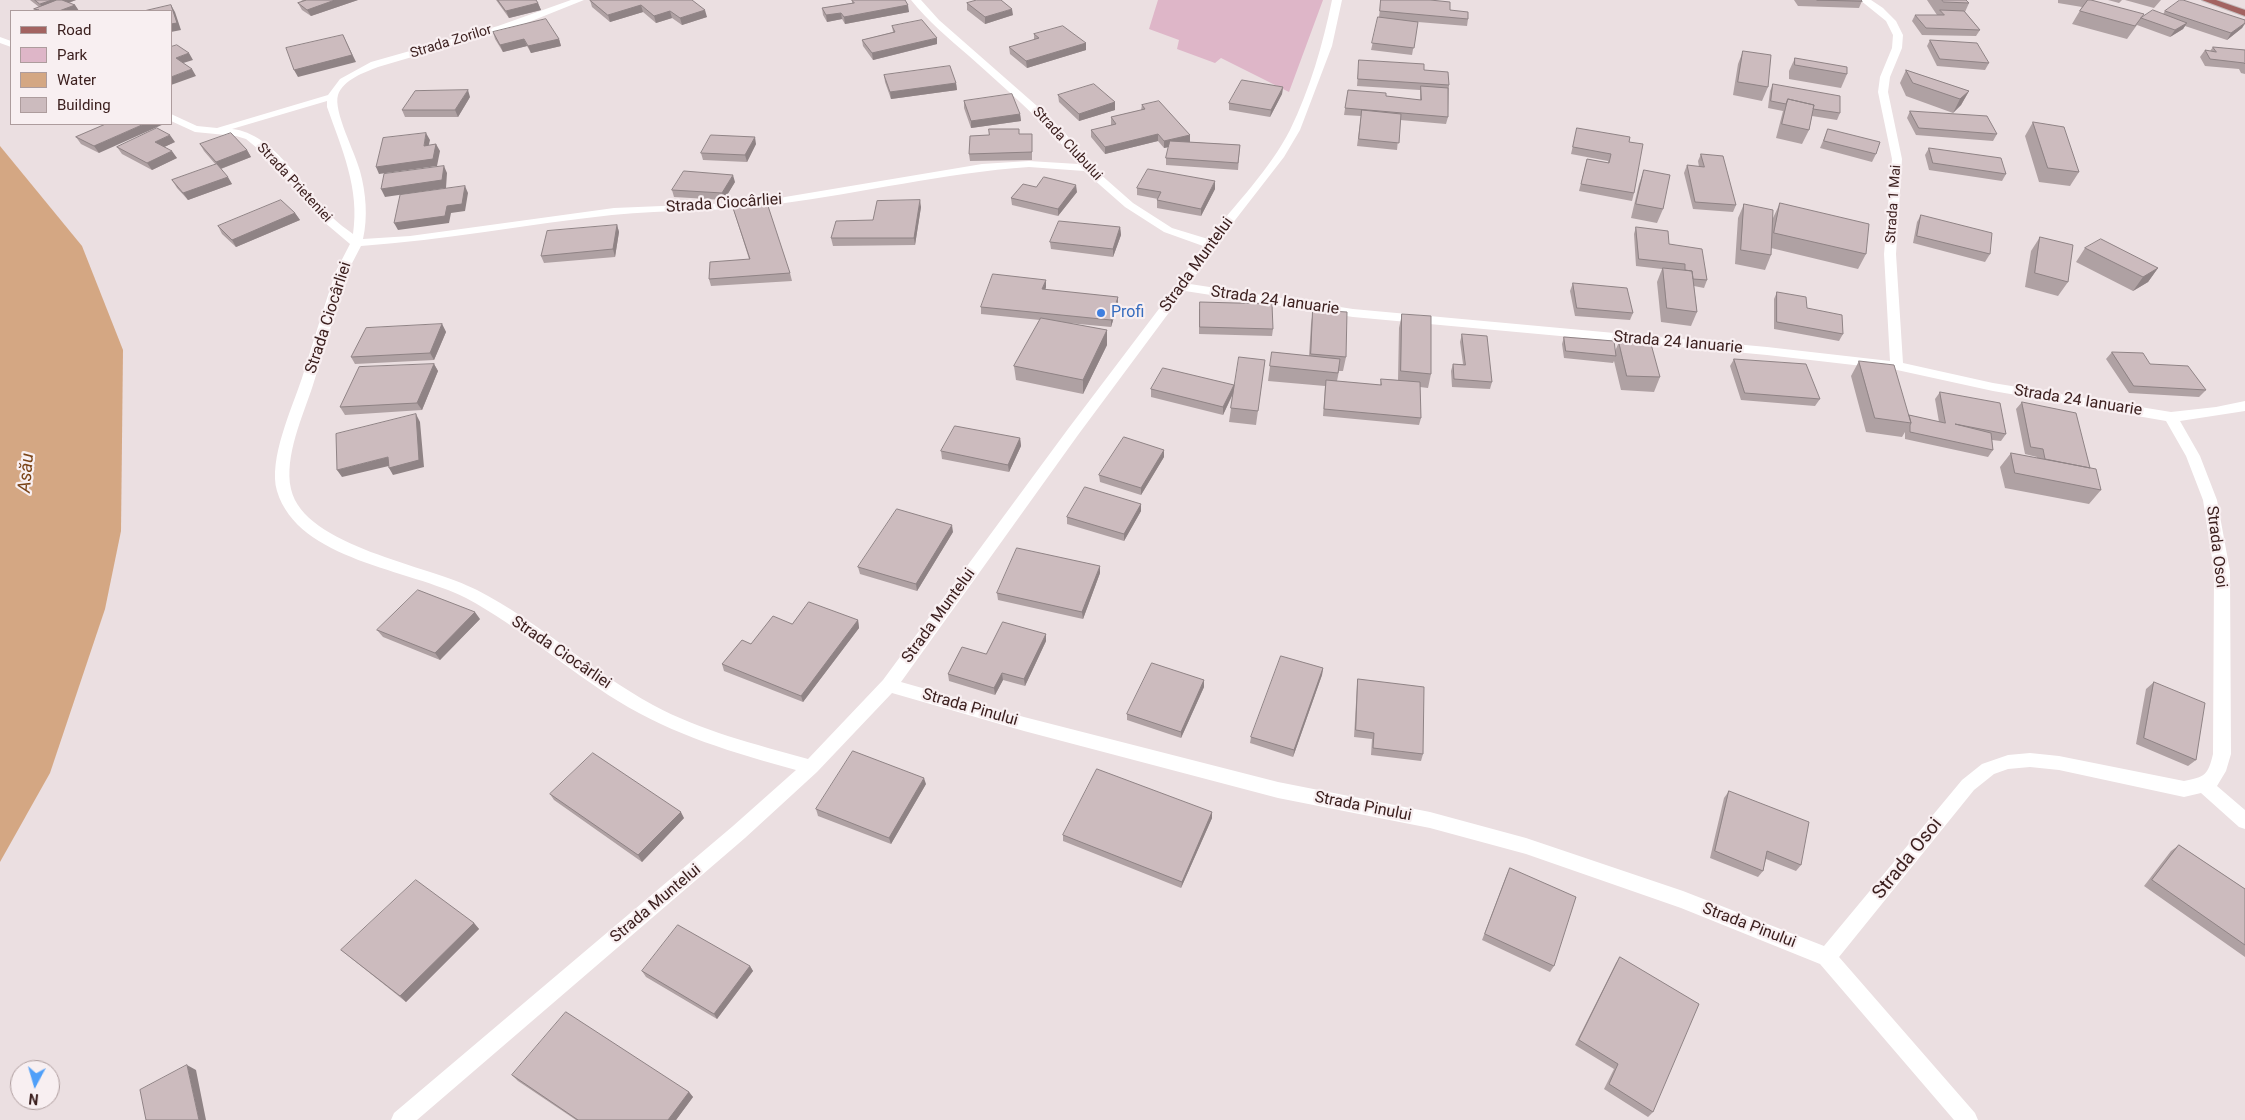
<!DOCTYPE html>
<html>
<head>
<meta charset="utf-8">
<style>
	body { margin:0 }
	#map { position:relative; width:2245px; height:1120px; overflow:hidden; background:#ebdfe1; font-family:Roboto,sans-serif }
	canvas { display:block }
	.legend { position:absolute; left:10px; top:10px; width:162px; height:115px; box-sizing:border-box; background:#f8eff1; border:1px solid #ad9c9d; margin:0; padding:6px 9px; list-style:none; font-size:15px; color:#3c201f }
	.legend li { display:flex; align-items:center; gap:10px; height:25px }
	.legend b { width:25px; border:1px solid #ad9c9d }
	.north { position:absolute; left:10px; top:1060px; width:50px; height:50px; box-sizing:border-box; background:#f8eff1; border:1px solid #ad9c9d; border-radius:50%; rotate:186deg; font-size:14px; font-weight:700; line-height:20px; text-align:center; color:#3c201f }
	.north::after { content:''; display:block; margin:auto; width:18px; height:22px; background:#4f9ff9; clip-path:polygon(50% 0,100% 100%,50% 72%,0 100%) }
</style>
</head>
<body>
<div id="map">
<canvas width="2245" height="1120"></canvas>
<ul class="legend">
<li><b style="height:6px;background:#a36361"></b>Road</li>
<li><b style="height:14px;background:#deb6c8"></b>Park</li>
<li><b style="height:14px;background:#d4a783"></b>Water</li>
<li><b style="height:14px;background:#ccbbbe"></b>Building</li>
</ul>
<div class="north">N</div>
</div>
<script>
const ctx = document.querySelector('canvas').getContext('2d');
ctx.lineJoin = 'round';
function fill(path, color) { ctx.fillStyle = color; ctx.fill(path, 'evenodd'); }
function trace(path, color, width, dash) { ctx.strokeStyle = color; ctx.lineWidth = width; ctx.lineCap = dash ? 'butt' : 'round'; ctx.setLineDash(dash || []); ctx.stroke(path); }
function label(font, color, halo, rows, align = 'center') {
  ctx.font = font + ' Roboto,sans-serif'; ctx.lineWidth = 4.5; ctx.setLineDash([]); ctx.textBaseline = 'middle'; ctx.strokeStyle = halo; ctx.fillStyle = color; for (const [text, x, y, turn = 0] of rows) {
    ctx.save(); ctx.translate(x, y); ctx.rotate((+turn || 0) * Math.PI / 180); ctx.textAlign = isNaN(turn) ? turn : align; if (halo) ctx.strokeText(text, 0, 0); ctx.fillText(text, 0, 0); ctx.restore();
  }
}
fill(new Path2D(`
	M1158,0H1323L1289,92L1221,58L1215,63L1177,49L1179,40L1149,29Z`), '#deb6c8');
fill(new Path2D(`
	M0,146L82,246L123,350L121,531L105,609L50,773L0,862Z`), '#d4a783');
const major = new Path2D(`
	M2202,0H2216L2245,10V16Z`);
trace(major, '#c4bcbc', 2);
fill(new Path2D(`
	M571,0H584L524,24L378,67C365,72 343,80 338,95C333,111 355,152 360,171C366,193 368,217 363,239L410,236L614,208L734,203L779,198L982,164L1029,161L1078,164C1046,123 1008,91 969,56C949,39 928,21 911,0H921L939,20L1045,113L1065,133L1091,166L1133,203L1172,228L1208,239C1235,205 1270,169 1290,130C1310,89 1323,44 1332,0H1342L1332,46L1300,130L1284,157L1215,246L1190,284L1353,309L1767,347L1890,361L1884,254L1892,159L1878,92L1880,77L1892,48L1893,35L1886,21L1860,0H1871L1883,8L1896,21L1903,35L1902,48L1890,77L1888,92L1902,159L1896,254L1903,363L1993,383L2171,412L2216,407L2245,401V411L2180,421L2200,456L2217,500L2230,571L2231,754L2226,771L2217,786L2245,810V829L2239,827L2201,793L2184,797L2059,770L2030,767L2008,769L1994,774L1974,790L1839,957L1975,1113L1978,1120H1954L1820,964L1681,908L1526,854L1430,828L1278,798L1024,731L892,693L817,772L745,838L417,1120H391L394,1113L733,826L796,770C734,753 673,735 618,701C566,669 520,627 466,598C410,569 298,561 277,491C268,460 292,408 302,378C313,342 324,307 336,271L350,244L324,222L268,157L246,139L236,136L195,132L171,121V114L197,126L217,128L328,95L340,79L371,62L498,26ZM327,101V107C342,149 360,189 353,234C346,229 338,223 332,217C304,189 274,133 232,129ZM1029,167L1084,171L1125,207L1164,232L1203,246L1177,285L1068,429L883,680L808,759C755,744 701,731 653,705C591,671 539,622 477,590C429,565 304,547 291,489C284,456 303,416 313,385C325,347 336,309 348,271L361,246C445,240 528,224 612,215C668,209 723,212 778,204C862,193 944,173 1029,167ZM1185,291L1353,317L1767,355L1897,370L1993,391L2166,421L2186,456L2203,500L2214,571L2213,754C2208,775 2205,777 2184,781L2059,756L2030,753L2008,755L1982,764L1962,780L1824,946L1683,891L1526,838L1430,812L1278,782L1024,717L901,682L1078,435Z
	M0,37L11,41V47L0,43Z`), '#fff');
fill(major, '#a36361');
fill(new Path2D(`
	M30,0H76L69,3L75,5L79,11H36L34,9L39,7Z
	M301,0H358L311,16L302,10L298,3L303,1Z
	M496,0H536L538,3L541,10L509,18Z
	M590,0H692L707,17L682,25L672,18L656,23L643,12L610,22L592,7Z
	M852,0H905L909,12L845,24L842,19L827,22L823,15L822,8L852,3Z
	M1381,0L1450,10L1468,19L1467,26L1418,22L1412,55L1371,50L1379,17Z
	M1794,0H1861L1862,1L1859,8L1798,6Z
	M1927,0H1966L1969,3L1965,12L1980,30L1976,36L1922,35L1912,21L1915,15H1937Z
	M2058,0H2091L2142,17L2163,14L2165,11L2245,20V24L2242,28L2227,40L2185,26L2183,29L2170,37L2137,25L2127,39L2072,24L2082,7L2058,3Z
	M2108,0H2122L2119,3Z
	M2125,0H2161L2154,8Z
	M967,3L1013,15L985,24L967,10Z
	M892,26L937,44L873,60L863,46L862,40L893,32Z
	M493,32L559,39L561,46L531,53L527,46L503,52L495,39Z
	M1034,34L1086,43V50L1027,68L1010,54L1009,47L1034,40Z
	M1930,40L1989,63L1985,70L1937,66L1927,46Z
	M2213,47L2245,50V74L2241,73L2239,69L2205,66L2200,57L2205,50L2210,51Z
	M1743,51L1768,87L1762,101L1733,95L1738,64Z
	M1795,58L1847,74L1841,88L1789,79V71Z
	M1359,60L1424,70L1449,85L1448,117L1446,124L1400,120L1397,150L1357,146L1361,116L1344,115L1348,90L1386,96L1420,100V90L1357,86Z
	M1906,70L1969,91L1961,105L1953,113L1906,96L1900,83Z
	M884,75L956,83L957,90L891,99L885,82Z
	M1773,84L1840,113L1837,120L1812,116L1809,130L1802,144L1776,138L1783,111L1768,108L1770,91Z
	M1283,87L1282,94L1270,117L1229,110V103Z
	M1058,95L1115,102V110L1079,121L1059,102Z
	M470,97L458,117H405L402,110Z
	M964,101L1020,114L1021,121L971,128L964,108Z
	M1142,105L1190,135V142L1240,145L1238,170L1166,165V158L1169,147L1164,148L1158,141L1105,154L1091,137V130L1112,126L1111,125V117L1141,110Z
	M1910,111L1997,134L1993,141L1916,135L1907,118Z
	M2033,122L2079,172L2070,186L2039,182L2025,136Z
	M106,124L99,153L81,144L76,137Z
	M1577,128L1629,142L1634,193L1632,201L1579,191L1587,159L1608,163V161L1571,154Z
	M1828,129L1876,154L1872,162L1820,148Z
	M1019,134H1032V160L970,161L969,154Z
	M175,142L164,147L177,158L152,170L122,154L117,147Z
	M200,144L247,150L251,157L221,169L232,184L188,200L177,188L172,180L216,165L204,151Z
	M756,144L747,162L703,160L701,153Z
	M1929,148L2006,174L2002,181L1929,170L1925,155Z
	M1701,154L1736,205L1733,212L1693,209L1684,173L1687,165L1699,167L1698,161Z
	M1644,170L1663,209L1657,223L1631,218L1639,184Z
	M735,182L724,200L674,197L672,190Z
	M1036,187L1077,192L1058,216L1012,205L1011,198Z
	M1137,188L1215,189L1201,216L1157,208V200L1158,199L1137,195Z
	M1780,203L1866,254L1858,269L1771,248V255L1765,270L1735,264L1738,218L1744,204L1772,224L1773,218Z
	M921,207L915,245L833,246L831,238L873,220Z
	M733,208L790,273L792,281L711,286L709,279L749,259Z
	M295,213L300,220L236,247L222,234L218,226Z
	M1921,215L1990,254L1985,262L1913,243L1917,222Z
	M617,225L619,232L615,257L544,263L541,256Z
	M1120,227L1121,235L1113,257L1051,249L1050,242Z
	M1636,227L1669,244L1707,280L1704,288L1694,286L1697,312L1691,326L1661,322L1657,282L1662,269L1636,266L1634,234Z
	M2040,237L2068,282L2058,296L2025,287L2031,251Z
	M2085,248L2158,268L2148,282L2133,291L2076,262Z
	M1573,283L1633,313L1630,320L1575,316L1570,291Z
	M1046,287L1045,290L1118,297V304L1111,327L1068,323L1107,330V345L1083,394L1016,380L1014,366L1040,320L981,314V307Z
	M1777,292L1807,308L1843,334L1839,341L1774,329V299Z
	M1199,309L1273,329L1272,336L1199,334Z
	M1313,310L1346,357L1343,371H1339L1337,381L1380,385L1381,379L1398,380L1399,328L1402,314L1431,374L1428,388L1420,387L1421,418L1419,425L1323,416L1325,386L1268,381L1272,352L1309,356L1311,324Z
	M442,324L446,332L434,360L355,364L351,357Z
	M1462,334L1492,382L1490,389L1452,387L1451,371L1453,364H1463L1460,342Z
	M1564,337L1615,351L1619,342L1660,377L1654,392L1621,390L1614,361L1613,363L1564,358L1562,344Z
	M2112,352L2150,364L2206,390L2199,397L2129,393L2106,359Z
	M1734,359L1820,399L1815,406L1741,400L1730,366Z
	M1265,360L1256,425L1229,422L1233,394L1223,415L1151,397V389L1234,385Z
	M1859,361L1909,415L1939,422L1935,399L1940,392L2006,434L2001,441L1992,440L1993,450L1988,457L1905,439V432L1902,437L1866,432L1851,376Z
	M434,364L438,371L422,410L345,415L340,407Z
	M2022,402L2090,468L2101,490L2089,504L2005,488L2000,467L2011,453L2037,458V457L2025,454L2016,409Z
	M1020,438L1021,446L1009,472L942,459L941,451Z
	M1164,457L1141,495L1100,482L1099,475Z
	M1141,504V511L1124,541L1067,524V517Z
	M953,532L917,591L860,574L858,567Z
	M1100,573L1083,619L998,600L997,593Z
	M480,619L440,660L383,637L377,630Z
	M858,620L859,628L803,702L724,671L722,664L792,624Z
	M1046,634V641L1025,686L1003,680L995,695L949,681L948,674L986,654Z
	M1323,668L1322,675L1293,757L1250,743L1251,737Z
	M1358,679L1423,754L1421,761L1371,755L1372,739L1354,737L1357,685Z
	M1204,680V687L1181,738L1127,720V714Z
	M2154,682L2196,760L2188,766L2136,744L2146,689Z
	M926,784L891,844L818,816L816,809Z
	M1729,791L1801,865L1796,871L1766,859L1763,871L1758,877L1710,858L1724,798Z
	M550,794L684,818L642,862L554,800Z
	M1212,812V818L1181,888L1063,841V835Z
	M2179,845L2245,889V957L2144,886L2171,851Z
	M1510,868L1554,966L1550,972L1482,940L1507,874Z
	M474,923L479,929L406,1002L341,950Z
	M1620,957L1653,1112L1648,1117L1604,1089L1614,1069L1575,1045L1616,963Z
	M750,966L753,971L717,1019L646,977L642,971Z
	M512,1075L689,1092L693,1097L676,1120H576L518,1081Z`), '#afa1a3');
fill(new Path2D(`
	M52,0H76L44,11L40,4Z
	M335,0H358L311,16L307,10Z
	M538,3L541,10L509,18L506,11Z
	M75,5L79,11H59Z
	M171,5L175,12L181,30L171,32Z
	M641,5L643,12L610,22L608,15Z
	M908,5L909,12L845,24L844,17Z
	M1012,9L1013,15L985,24V17Z
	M705,10L707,17L682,25L680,18Z
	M670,11L672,18L656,23L654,16Z
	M841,13L842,19L827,22L826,15Z
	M2187,23L2183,29L2170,37L2175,30Z
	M2245,23L2242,28L2227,40L2231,33Z
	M343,35L356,62L298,77L294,70Z
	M937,38V44L873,60L872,53Z
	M524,39L527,46L503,52L500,45Z
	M559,39L561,46L531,53L528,46Z
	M1086,43V50L1027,68L1026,61Z
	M189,53L193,60L180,64L176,58Z
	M192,69L196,76L171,85V77Z
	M956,83L957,90L891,99L890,92Z
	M1283,87L1282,94L1270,117L1271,110Z
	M468,90L470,97L458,117L455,110Z
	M1969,91L1961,105L1953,113L1960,99Z
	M1115,102V110L1079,121V114Z
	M1020,114L1021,121L971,128V121Z
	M144,124H164L99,153L94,146Z
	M426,133L430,140L427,153L424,146Z
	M1158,134V141L1105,154V147Z
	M170,135L175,142L160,149L155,142Z
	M1190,135V142L1164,148V141Z
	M755,137L756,144L747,162L745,155Z
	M436,144L440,151L437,166L379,174L376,167Z
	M247,150L251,157L220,169L216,162Z
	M172,151L177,158L152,170L147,163Z
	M444,166L447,173L446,188L385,197L381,189Z
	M733,175L735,182L724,200L722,193Z
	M228,177L232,184L188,200L183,193Z
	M1215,181V189L1201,216V209Z
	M1076,185L1077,192L1058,216V209Z
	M465,186L468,193L465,211L451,213L449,223L398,230L394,223L447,206Z
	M920,200L921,207L915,245L914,238Z
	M295,213L300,220L236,247L232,240Z
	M617,225L619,232L615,257L613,249Z
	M1120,227L1121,235L1113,257V249Z
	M2158,268L2148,282L2133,291L2143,277Z
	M1046,280V287L1043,297L1042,289Z
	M1118,297V304L1111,327V320Z
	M442,324L446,332L434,360L430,353Z
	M1107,330V345L1083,394V380Z
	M434,364L438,371L422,410L417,403Z
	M1234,385L1233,393L1223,415V407Z
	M416,414L420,422L424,467L393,475L389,468Z
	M1020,438L1021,446L1009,472L1008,465Z
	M1164,450V457L1141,495V488Z
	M388,457L393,465L342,477L337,470Z
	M1141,504V511L1124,541V534Z
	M952,525L953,532L917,591L916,584Z
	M1100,566V573L1083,619L1082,612Z
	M475,612L480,619L440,660L435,653Z
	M858,620L859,628L803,702L801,696Z
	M1046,634V641L1025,686L1024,679Z
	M1323,668L1322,675L1293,757L1294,750Z
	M1002,673L1003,680L995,695L994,688Z
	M1204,680V687L1181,738V732Z
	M924,778L926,784L891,844L889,838Z
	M681,812L684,818L642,862L638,855Z
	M1212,812V818L1181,888L1182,882Z
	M474,923L479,929L406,1002L400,996Z
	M750,966L753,971L717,1019L714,1014Z
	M187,1065L196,1070L206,1120H199Z
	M689,1092L693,1097L676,1120H668Z`), '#8f8385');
const building = new Path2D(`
	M35,0H52L40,4Z
	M57,0H62L75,5L59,11H36L39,10L34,9Z
	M307,0H335L307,10L298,3Z
	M498,0H536L538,3L506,11Z
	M590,0H692L705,10L680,18L670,11L654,16L641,5L608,15Z
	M852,0H905L908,5L844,17L841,13L826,15L822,8L854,3Z
	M977,0H1001L1012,9L985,17L967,3Z
	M1381,0H1430L1450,2V10L1468,12V19L1380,11Z
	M1817,0H1861L1862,1Z
	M1942,0H1966L1969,3L1944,2Z
	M2088,0H2091L2144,14L2135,26L2080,11Z
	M2180,0H2183L2245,20V23L2231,33L2165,11Z
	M171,5L177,23L171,24V11H144Z
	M1940,10L1964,11L1980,30L1926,28L1915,15H1944Z
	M2153,10L2187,23L2175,30L2141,18Z
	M1378,17L1418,22L1414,48L1372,43Z
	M546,19L559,39L528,46L524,39L500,45L493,32Z
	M922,20L937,38L872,53L862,40L895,32L892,26Z
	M1063,26L1086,43L1026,61L1009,47L1039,38L1034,34Z
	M343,35L352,55L294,70L286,48Z
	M1930,40L1977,43L1989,63L1940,59Z
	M177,45L189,53L176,58L192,69L171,77V47Z
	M2213,47L2245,50V64L2244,63L2210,59L2205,50L2216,52Z
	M1743,51L1771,55L1768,87L1738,82Z
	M1795,58L1847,67V74L1795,65Z
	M1359,60L1424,64V70L1448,72L1449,85L1358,79Z
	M950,66L956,83L890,92L884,75Z
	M1906,70L1969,91L1960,99L1913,83Z
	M1242,80L1283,87L1271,110L1229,103Z
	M1094,84L1115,102L1079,114L1058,95Z
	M1773,84L1840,96V113L1813,109L1814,105L1788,99L1786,104L1771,101Z
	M1421,86L1448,88V117L1345,108L1348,90L1386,93V96L1421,100Z
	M468,90L455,110H402L415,91Z
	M1012,94L1020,114L971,121L964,101Z
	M1788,99L1814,105L1809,130L1782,124Z
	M1159,101L1190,135L1164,141L1158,134L1105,147L1091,130L1116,124L1111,117L1145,109L1142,105Z
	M1362,110L1401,114L1399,143L1359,139Z
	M1910,111L1987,116L1997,134L1919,128Z
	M2033,122L2064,127L2079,172L2048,168Z
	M106,124H144L94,146L76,137Z
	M157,128L170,135L155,142L172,151L147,163L117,147Z
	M1577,128L1630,137L1629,142L1643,144L1634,193L1581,184L1587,159L1609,163L1611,154L1573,147Z
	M989,129H1019V134H1032V152L969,154L970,136L989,135Z
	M1828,129L1880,142L1876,154L1824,141Z
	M231,133L247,150L216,162L200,144Z
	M426,133L424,146L436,144L433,159L376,167L383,138Z
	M711,135L755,137L745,155L701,153Z
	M1170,141L1240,145L1238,163L1166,158Z
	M1929,148L2001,158L2006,174L1933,163Z
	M1701,154L1723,156L1736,205L1695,202L1687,165L1704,167Z
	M217,164L228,177L183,193L172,180Z
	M444,166L442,180L381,189L384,174Z
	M1148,169L1215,181L1201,209L1157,200L1161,192L1137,188Z
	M1644,170L1670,175L1663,209L1636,204Z
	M684,171L733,175L722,193L672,190Z
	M1044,177L1076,185L1058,209L1011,198L1023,184L1036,187Z
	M465,186L462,204L447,206L445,216L394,223L400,195Z
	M281,200L295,213L232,240L218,226Z
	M920,200L914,238H831L836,221L873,220L877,201Z
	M767,203L790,273L709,279L710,262L750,259L733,208Z
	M1780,203L1869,224L1866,254L1774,233Z
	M1744,204L1773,210L1771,255L1741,250Z
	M1921,215L1992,233L1990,254L1917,236Z
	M1059,221L1120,227L1113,249L1050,242Z
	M617,225L613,249L541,256L547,231Z
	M1636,227L1668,231L1669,244L1702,249L1707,280L1693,279L1692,271L1685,270V264L1639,259Z
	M2040,237L2073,245L2068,282L2035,273Z
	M2101,239L2158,268L2143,277L2085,248Z
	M1663,268L1692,271L1697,312L1667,308Z
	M993,274L1046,280L1042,289L1118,297L1111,320L981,307Z
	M1573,283L1627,288L1633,313L1577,308Z
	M1777,292L1806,297L1807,308L1842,315L1843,334L1777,322Z
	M1200,302L1272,304L1273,329L1200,327Z
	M1313,310L1347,312L1346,357L1311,354Z
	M1402,314L1431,316V374L1401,371Z
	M1041,318L1107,330L1083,380L1014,366Z
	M442,324L430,353L351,357L366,328Z
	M1462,334L1487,336L1492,382L1454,379L1453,364L1465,365Z
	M1564,337L1614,341L1616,356L1566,351Z
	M1619,342L1651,344L1660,377L1627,376Z
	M1272,352L1340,359L1338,373L1270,366Z
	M2112,352L2143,353L2150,364L2188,366L2206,390L2134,386Z
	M1239,357L1265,360L1258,411L1231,408Z
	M1734,359L1806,364L1820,399L1745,393Z
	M1859,361L1894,365L1911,423L1875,418Z
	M434,364L417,403L340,407L359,367Z
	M1163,368L1234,385L1223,407L1151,389Z
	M1381,379L1420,382L1421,418L1324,409L1326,380L1381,385Z
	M1940,392L2000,403L2006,434L1955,424L1991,433L1993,450L1910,432V425L1911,423L1909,415L1945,423Z
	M2022,402L2076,413L2090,468L2045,459L2043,449L2031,447Z
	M416,414L419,460L389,468L388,457L337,470L336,434Z
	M955,426L1020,438L1008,465L941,451Z
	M1124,437L1164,450L1141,488L1099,475Z
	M2011,453L2096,469L2101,490L2015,473Z
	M1085,487L1141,504L1124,534L1067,517Z
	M897,509L952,525L916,584L858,567Z
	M1017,548L1100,566L1082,612L997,593Z
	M418,590L475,612L435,653L377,630Z
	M809,602L858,620L801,696L722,664L742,640L751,644L773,616L792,624Z
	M1003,622L1046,634L1024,679L1002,673L994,688L948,674L962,647L986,654Z
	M1281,656L1323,668L1294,750L1251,737Z
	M1152,663L1204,680L1181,732L1127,714Z
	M1358,679L1424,687L1423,754L1373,748L1374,733L1356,730Z
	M2154,682L2205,703L2196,760L2144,738Z
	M853,751L924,778L889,838L816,809Z
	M593,753L681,812L638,855L550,794Z
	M1097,769L1212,812L1182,882L1063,835Z
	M1729,791L1809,822L1801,865L1767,851L1763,871L1715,851Z
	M2179,845L2245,889V945L2152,880Z
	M1510,868L1576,897L1554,966L1485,934Z
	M416,880L474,923L400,996L341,950Z
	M678,925L750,966L714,1014L642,971Z
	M1620,957L1699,1004L1653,1112L1609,1084L1618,1064L1579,1040Z
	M566,1012L689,1092L668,1120H578L512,1075Z
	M187,1065L199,1120H146L140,1090Z`);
fill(building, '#ccbbbe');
trace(building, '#8f8385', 1);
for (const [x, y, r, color] of [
	[1101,313,5,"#3f7fe0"]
]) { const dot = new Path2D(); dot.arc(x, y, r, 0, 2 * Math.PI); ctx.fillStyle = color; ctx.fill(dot); trace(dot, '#f8eff1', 2); }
label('14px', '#3c201f', '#f8eff1', [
	["Strada Zorilor",451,42,-17],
	["Strada Clubului",1067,144,47],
	["Strada Prieteniei",294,183,47],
	["Strada 1 Mai",1894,204,-86]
]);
label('16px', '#3c201f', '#f8eff1', [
	["Strada Ciocârliei",724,204,-4],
	["Strada Muntelui",1197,265,-54],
	["Strada 24 Ianuarie",1275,301,8],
	["Strada Ciocârliei",329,318,-72],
	["Strada 24 Ianuarie",1678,343,5],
	["Strada 24 Ianuarie",2078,401,9],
	["Strada Osoi",2216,547,83],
	["Strada Muntelui",939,616,-54],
	["Strada Ciocârliei",561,653,34],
	["Strada Pinului",970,708,16],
	["Strada Pinului",1363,807,11],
	["Strada Muntelui",656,904,-40],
	["Strada Pinului",1749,926,21]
]);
label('16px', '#366cbe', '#f8eff1', [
	["Profi",1111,313]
], 'left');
label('italic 18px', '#7a4417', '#f8eff1', [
	["Asău",27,473,-85]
]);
label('19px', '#3c201f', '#f8eff1', [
	["Strada Osoi",1908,859,-51]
]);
</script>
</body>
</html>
